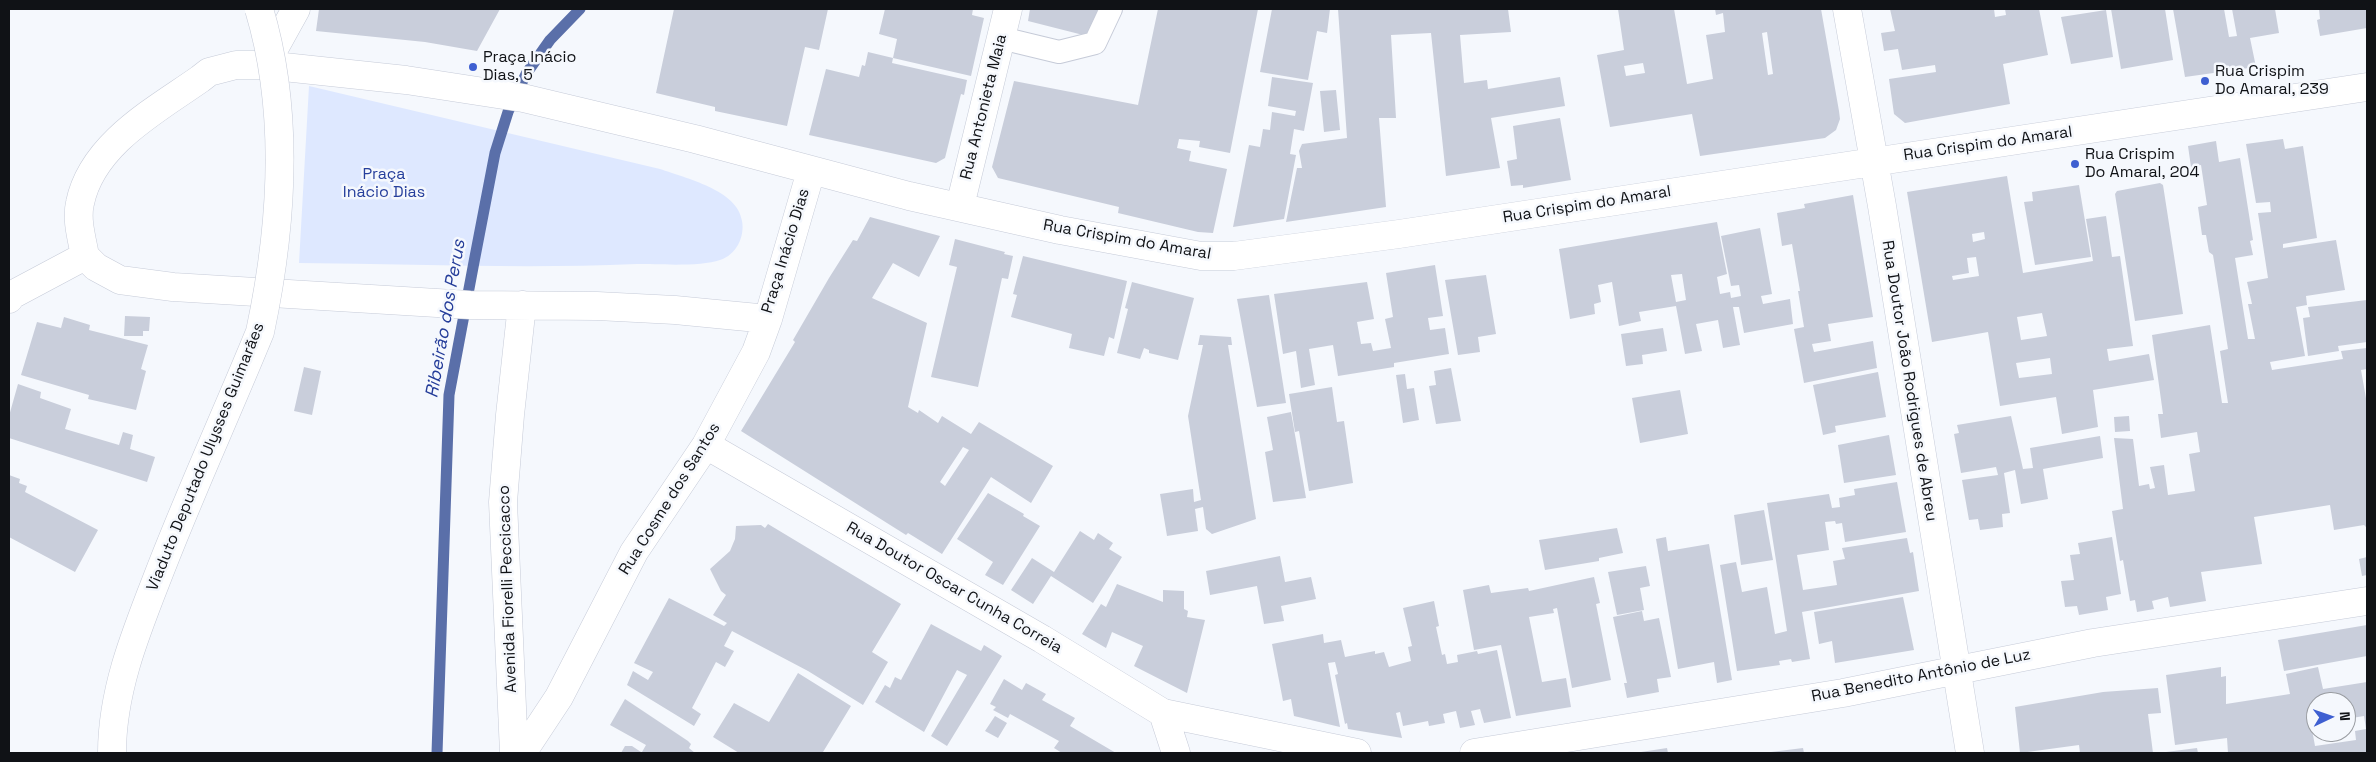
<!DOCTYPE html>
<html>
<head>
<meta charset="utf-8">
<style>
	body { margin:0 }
	#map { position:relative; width:2376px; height:762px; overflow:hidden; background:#f5f8fd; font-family:"Space Grotesk",sans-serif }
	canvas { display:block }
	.frame { position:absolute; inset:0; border:10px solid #101216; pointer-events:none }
	.north { position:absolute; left:2306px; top:692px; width:50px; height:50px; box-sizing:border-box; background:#f5f8fd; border:1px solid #999ca1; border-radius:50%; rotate:87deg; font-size:14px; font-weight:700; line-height:20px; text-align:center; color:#101216 }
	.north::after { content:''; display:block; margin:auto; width:18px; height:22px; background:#3e5fd1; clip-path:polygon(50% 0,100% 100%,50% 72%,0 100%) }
</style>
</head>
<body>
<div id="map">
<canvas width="2376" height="762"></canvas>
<div class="frame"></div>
<div class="north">N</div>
</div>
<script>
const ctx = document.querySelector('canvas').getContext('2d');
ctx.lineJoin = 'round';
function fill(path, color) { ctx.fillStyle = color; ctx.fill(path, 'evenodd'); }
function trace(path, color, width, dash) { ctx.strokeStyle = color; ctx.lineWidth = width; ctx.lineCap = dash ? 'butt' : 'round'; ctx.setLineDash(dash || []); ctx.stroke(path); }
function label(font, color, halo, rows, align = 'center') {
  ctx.font = font + ' "Space Grotesk",sans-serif'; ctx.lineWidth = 5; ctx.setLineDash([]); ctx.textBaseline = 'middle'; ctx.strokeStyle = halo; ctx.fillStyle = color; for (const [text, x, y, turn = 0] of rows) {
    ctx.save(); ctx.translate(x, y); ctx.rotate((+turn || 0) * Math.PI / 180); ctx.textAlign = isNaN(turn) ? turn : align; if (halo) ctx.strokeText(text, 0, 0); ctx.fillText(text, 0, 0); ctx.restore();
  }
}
fill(new Path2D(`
	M309,86L660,169C685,178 738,190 742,221C745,237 736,255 720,260C701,267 658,264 637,264C524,269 411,264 299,263Z`), '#dee8ff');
trace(new Path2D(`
	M437,753L449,395L474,262L495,153L508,112L526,74L550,40L580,9`), '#5a6fa9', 11);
fill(new Path2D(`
	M319,9H500L477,51L425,42L316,31Z
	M674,9H828L819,50L805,47L787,126L715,111V107L656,93Z
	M885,9H973L972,15L984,18L971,76L893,58L897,39L879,34Z
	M1030,9H1098L1091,37L1028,21Z
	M1158,9H1258L1230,153L1199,147L1200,141L1179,139L1177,148L1191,151L1189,161L1227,169L1213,233L1198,232L1118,213L1119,207L998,178L992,167L1014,81L1138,105Z
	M1272,9H1330L1327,33L1317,31L1308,80L1260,72Z
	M1338,9H1508L1511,32L1460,35L1464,83L1487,80L1488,89L1560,77L1565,106L1491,118L1500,168L1446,176L1431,33L1391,35L1396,118H1379L1386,207L1286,222L1297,168H1302L1299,151L1302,144L1347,138Z
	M1618,9H1674L1687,84L1713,79L1706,35L1725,32L1723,13L1716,15L1715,9H1821L1839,111L1840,119L1836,130L1825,138L1700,156L1692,114L1610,127L1597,55L1624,50ZM1767,32L1773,74L1768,75L1762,33ZM1643,63L1645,73L1626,76L1624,66Z
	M1890,9H1994L1995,17L2006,15L2005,9H2039L2048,55L2003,64L2010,104L1905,123L1894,114L1889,79L1936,72L1935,65L1902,70L1898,49L1884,51L1881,33L1895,31Z
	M2111,9H2165L2173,60L2121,69Z
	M2173,9H2224L2229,37L2237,36L2232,9H2275L2279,33L2250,38L2256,67L2185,77Z
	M2319,9H2367V28L2320,36L2317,20L2320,19Z
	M2106,10L2113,57L2071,64L2061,17Z
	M868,52L893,58L892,63L967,80L964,95L961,94L945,158L936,163L809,135L826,69L859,77L862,65L865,66Z
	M1272,77L1313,83L1304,131L1294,129L1290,154L1296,155L1284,219L1233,227L1249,145L1260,147L1263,129L1270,130L1272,112L1295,116L1296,111L1268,106Z
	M1336,90L1340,130L1324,132L1320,91Z
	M1560,118L1571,180L1523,188V185L1511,186L1507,161L1517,159L1513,126Z
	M2283,139L2285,149L2303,146L2317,238L2283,244V248L2336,240L2345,290L2306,296L2307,305L2296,307L2305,356L2270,362L2272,370L2343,359L2341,351L2367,348V369L2361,370L2367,404V528L2364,525L2334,530L2330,505L2254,517L2262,564L2201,572L2206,601L2170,607L2168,597L2152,601L2154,609L2137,612L2135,600L2130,601L2123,560L2120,561L2112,511L2123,509L2114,438L2133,439L2139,486L2149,484L2150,489L2155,488L2150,467L2164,465L2168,495L2195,491L2189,454L2200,452L2197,432L2161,438L2158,414H2163L2152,335L2210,325L2222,403H2228L2220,351L2228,349L2213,255L2209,252L2206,235H2202L2198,207L2207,205L2201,165L2191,167L2188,146L2216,141L2219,162L2240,158L2253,240L2250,241L2253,255L2235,258L2248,339H2255L2248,304H2252L2247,282L2268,278L2258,213L2271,212L2270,202L2256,203L2246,144Z
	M2007,176L2023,273L2093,261L2086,219L2106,216L2112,257L2120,256L2133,346L2107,349L2109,361L2149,354L2154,380L2093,390L2098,427L2062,434L2056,397L2000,406L1988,332L1932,342L1907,192ZM1984,232L1985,239L1973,242L1972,234ZM1976,257L1979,276L1953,280L1952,276L1969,273L1967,258ZM2042,313L2047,336L2021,340L2017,317ZM2050,358L2052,374L2019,378L2016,363Z
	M2160,183L2163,185L2183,314L2135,321L2115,194L2117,191Z
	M2079,185L2091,257L2035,265L2024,202L2033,201L2032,192Z
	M1853,195L1873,317L1828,324L1831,341L1812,344L1814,352L1873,341L1877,368L1804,383L1794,329L1804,327L1798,291H1800L1792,244L1782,246L1777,213L1805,208L1804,204Z
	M870,217L940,236L919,277L893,263L872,298L927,323L908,407L918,413L919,410L938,423L942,416L971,434L979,422L1053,466L1031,503L991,477L942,554L908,533L906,535L741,431L795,342L793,340L829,278L853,240L857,241ZM963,447L969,450L945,486L940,482Z
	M1717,222L1727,274L1717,277L1720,294L1730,292L1731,298L1741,296L1739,285L1731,286L1721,236L1760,228L1772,294L1761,296L1763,304L1790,299L1793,324L1744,333L1739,307H1733L1740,345L1723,348L1718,320L1696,324L1702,351L1685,354L1676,306L1639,312L1641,321L1619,326L1612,282L1598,285L1601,302L1594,304L1595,314L1570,319L1559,249ZM1682,274L1686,300L1676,302L1671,275Z
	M955,239L1005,252L1004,254L1013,256L1008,279L1002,278L978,387L931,377L957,267L949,265Z
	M1023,256L1127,281L1114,339L1109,337L1104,356L1069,348L1072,334L1011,317L1017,295L1013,294Z
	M1435,265L1443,316L1428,318L1430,330L1445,328L1449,354L1394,363V367L1338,376L1333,345L1309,349L1315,385L1301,388L1296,351L1283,354L1274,294L1367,282L1374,319L1357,322L1361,344L1371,343L1373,351L1391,348L1385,319L1393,317L1386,273Z
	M1486,275L1496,334L1478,337L1480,352L1458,355L1445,280Z
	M1132,282L1194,298L1178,360L1149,353V350L1144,348L1140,359L1117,353L1128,309L1125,308Z
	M1269,295L1286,403L1257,407L1237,299Z
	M2367,300V342L2338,346L2339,351L2308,356L2303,318L2310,317L2308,307Z
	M125,316L150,317L149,331H143V336H124Z
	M64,317L90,325L89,330L148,345L141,369L146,371L136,410L88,399L89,395L21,375L37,322L61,328Z
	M1663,328L1667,351L1642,355L1643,364L1626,366L1621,334Z
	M1200,335L1231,337L1232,345H1228L1256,519L1212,534L1206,529L1203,507L1195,509L1198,531L1167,536L1160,494L1193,489L1194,502L1201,500L1188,416L1203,345H1198Z
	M304,367L321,371L312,415L294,411Z
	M1451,368L1461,421L1436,424L1429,386L1436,385L1434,371Z
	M1878,372L1886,417L1835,426L1836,432L1823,435L1813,385Z
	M1405,374L1407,389L1414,388L1419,420L1403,423L1396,375Z
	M18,384L41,392L40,398L71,409L65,429L119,445L123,432L133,435L130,449L155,457L147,482L9,438V416Z
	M1332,387L1337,422L1344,421L1353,483L1309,491L1299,431L1295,432L1289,394Z
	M1680,390L1688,434L1640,443L1632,398Z
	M1291,412L1306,498L1273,502L1265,452L1273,450L1267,417Z
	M2011,416L2023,469L2033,468L2030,448L2100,436L2103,458L2043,469L2048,499L2021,504L2015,470L2004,473L2010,513L2002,514L2003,527L1980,530L1978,519L1969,520L1962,480L1998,475L1996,467L1961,473L1954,434L1959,433L1957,425Z
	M2129,416L2130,431L2115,432L2114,417Z
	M1889,435L1896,475L1844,483L1838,445Z
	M9,475L20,479L19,483L27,486L25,492L98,530L75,572L9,537Z
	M1897,482L1906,532L1845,542L1842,523L1836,524L1835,521L1825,522L1829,550L1797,555L1803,590L1837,585L1833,561L1845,559L1842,548L1907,538L1910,553L1913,552L1919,591L1802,612L1810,659L1792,662L1791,659L1779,661L1780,665L1737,671L1720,565L1736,562L1742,592L1767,587L1775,634L1787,631L1767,503L1829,494L1832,508L1840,507L1839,498L1855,495L1854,489Z
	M988,493L1024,514L1023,516L1040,526L1003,585L985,575L993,562L957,539Z
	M1764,510L1773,560L1741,565L1734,515Z
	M768,524L901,604L872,652L888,662L863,705L808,671L732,631L724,646L734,651L725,667L716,662L692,708L701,714L694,726L627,685L633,671L648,680L653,672L634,663L669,598L724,626L727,623L713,615L726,595L721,591L710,569L730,551L735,539L736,526L761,525L765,528Z
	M1617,528L1623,553L1599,558V561L1545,570L1539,540Z
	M1080,531L1094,540L1098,533L1113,543L1109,549L1122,557L1093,603L1051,576L1033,604L1011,590L1032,558L1054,572Z
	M1666,537L1668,551L1709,544L1732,680L1717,683L1714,662L1678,669L1656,539Z
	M2112,537L2121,594L2106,597L2108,610L2079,615L2077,606L2065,607L2061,581L2074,580L2070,555L2080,554L2078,543Z
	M1280,556L1285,582L1311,577L1316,599L1281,606L1284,621L1264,624L1257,586L1210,595L1206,571Z
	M2367,557V575L2362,576L2359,559Z
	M1646,566L1650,586L1640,588L1644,610L1617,615L1608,572Z
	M1594,577L1600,603L1596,604L1611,680L1572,688L1557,608L1553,609L1554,613L1529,617L1542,682L1566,678L1571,707L1516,716L1501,645L1474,650L1463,590L1489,585L1491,593L1528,588L1529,591Z
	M1117,584L1163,602V590L1184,591V609L1188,611L1187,617L1205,620L1187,693L1134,666L1143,646L1112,632L1106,648L1082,634L1101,604L1106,607Z
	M1903,597L1914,650L1835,663L1832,641L1819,644L1814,612Z
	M1434,601L1439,626L1436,627L1442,655L1445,654L1447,664L1458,662L1457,655L1477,651L1478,654L1497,650L1511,718L1484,723L1480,709L1471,711L1475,725L1460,728L1456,711L1443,714L1445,723L1429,726L1428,721L1403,726L1400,712L1396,713L1402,738L1348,729L1347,723L1345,724L1335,675L1338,674L1335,662L1328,663L1340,727L1294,716L1291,699L1283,701L1272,644L1323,634L1324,643L1341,640L1345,657L1375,651V654L1384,652L1389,667L1411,661L1408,647L1412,646L1403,608Z
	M1642,611L1644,621L1659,618L1671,677L1657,679L1659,692L1627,698L1624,683H1627L1613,617Z
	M931,624L981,651L984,645L1002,656L947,746L931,736L967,675L957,670L924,732L875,702L885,685L890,688L895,677L901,680Z
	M2367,625V656L2284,671L2278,640Z
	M2221,667V677L2226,676V704L2290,694L2286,674L2318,667L2323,689L2367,682V753H2228L2227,738L2175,745L2166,675ZM2316,702H2346V719L2364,716L2366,729L2355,731L2356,740L2315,746L2311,724H2316Z
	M798,673L851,706L823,752L825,753H739L713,737L734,703L769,722Z
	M1004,679L1022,690L1026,683L1046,694L1042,700L1075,718L1070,726L1116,753H1062L1054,748L1059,741L1010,714L1008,718L993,710L996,707L990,704Z
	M2158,688L2161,713L2148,714L2153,753H2080L2079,745L2020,753L2015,707L2103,692Z
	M625,699L688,741L691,744L689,748L695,753L642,752L646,745L610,725Z
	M995,716L1007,723L998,738L985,731Z
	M625,746H632L641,752L621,753Z
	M1667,748L1668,753H1641V752Z
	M1803,748L1804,753H1771V752Z
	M2197,748L2198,753H2166V752Z`), '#c9cedb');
const service = new Path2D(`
	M1001,38L1059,52L1095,43L1111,9`);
const minor = new Path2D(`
	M1847,9L1882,206L1970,753
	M265,65L296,9
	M960,206L1008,9
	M85,256C82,239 76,220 80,203C92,144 156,110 200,79L209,72L236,65H265L406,80L523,98L695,139L909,196L1060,230L1201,256H1234L1399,234L2367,87
	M85,256L96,267L120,280L173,287L470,305L597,306L675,310L768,319
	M9,299L10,296L85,256
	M706,445L1042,639L1163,713L1176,753
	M1163,713L1357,753
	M514,753L503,502L510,415L522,305
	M522,753L559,697L634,552L706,445L756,352L768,319L811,171
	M1474,753L1843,693L2093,643L2367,601`);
trace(service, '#c6cbd8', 24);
trace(minor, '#c6cbd8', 29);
trace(service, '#fff', 22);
trace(minor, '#fff', 28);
const secondaryBridge = new Path2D(`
	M112,753C112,693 134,637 156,581C188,497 226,415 260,332C282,228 290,112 259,9`);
trace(secondaryBridge, '#c6cbd8', 29, []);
trace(secondaryBridge, '#fff', 28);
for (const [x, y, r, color] of [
	[473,67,5,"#3e5fd1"],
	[2205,81,5,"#3e5fd1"],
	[2075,164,5,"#3e5fd1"]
]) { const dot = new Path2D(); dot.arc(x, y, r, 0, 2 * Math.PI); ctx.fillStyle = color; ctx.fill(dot); trace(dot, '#f5f8fd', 2); }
label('16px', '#101216', '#f5f8fd', [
	["Praça Inácio",483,58],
	["Dias, 5",483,76],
	["Rua Crispim",2215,72],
	["Do Amaral, 239",2215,90],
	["Rua Crispim",2085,155],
	["Do Amaral, 204",2085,173]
], 'left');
label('16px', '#101216', '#f5f8fd', [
	["Rua Antonieta Maia",984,107,-76],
	["Rua Crispim do Amaral",1988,144,-8],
	["Rua Crispim do Amaral",1587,205,-9],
	["Rua Crispim do Amaral",1127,240,10],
	["Praça Inácio Dias",786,251,-73],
	["Rua Doutor João Rodrigues de Abreu",1909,381,81],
	["Viaduto Deputado Ulysses Guimarães",206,457,-68],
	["Rua Cosme dos Santos",670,499,-58],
	["Rua Doutor Oscar Cunha Correia",954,588,30],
	["Avenida Fiorelli Peccicacco",508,589,-92],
	["Rua Benedito Antônio de Luz",1921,676,-11]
]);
label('16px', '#263f9c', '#f5f8fd', [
	["Praça",384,175],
	["Inácio Dias",384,193]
]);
label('italic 18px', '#243c99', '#f5f8fd', [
	["Ribeirão dos Perus",446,319,-80]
]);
</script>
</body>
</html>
